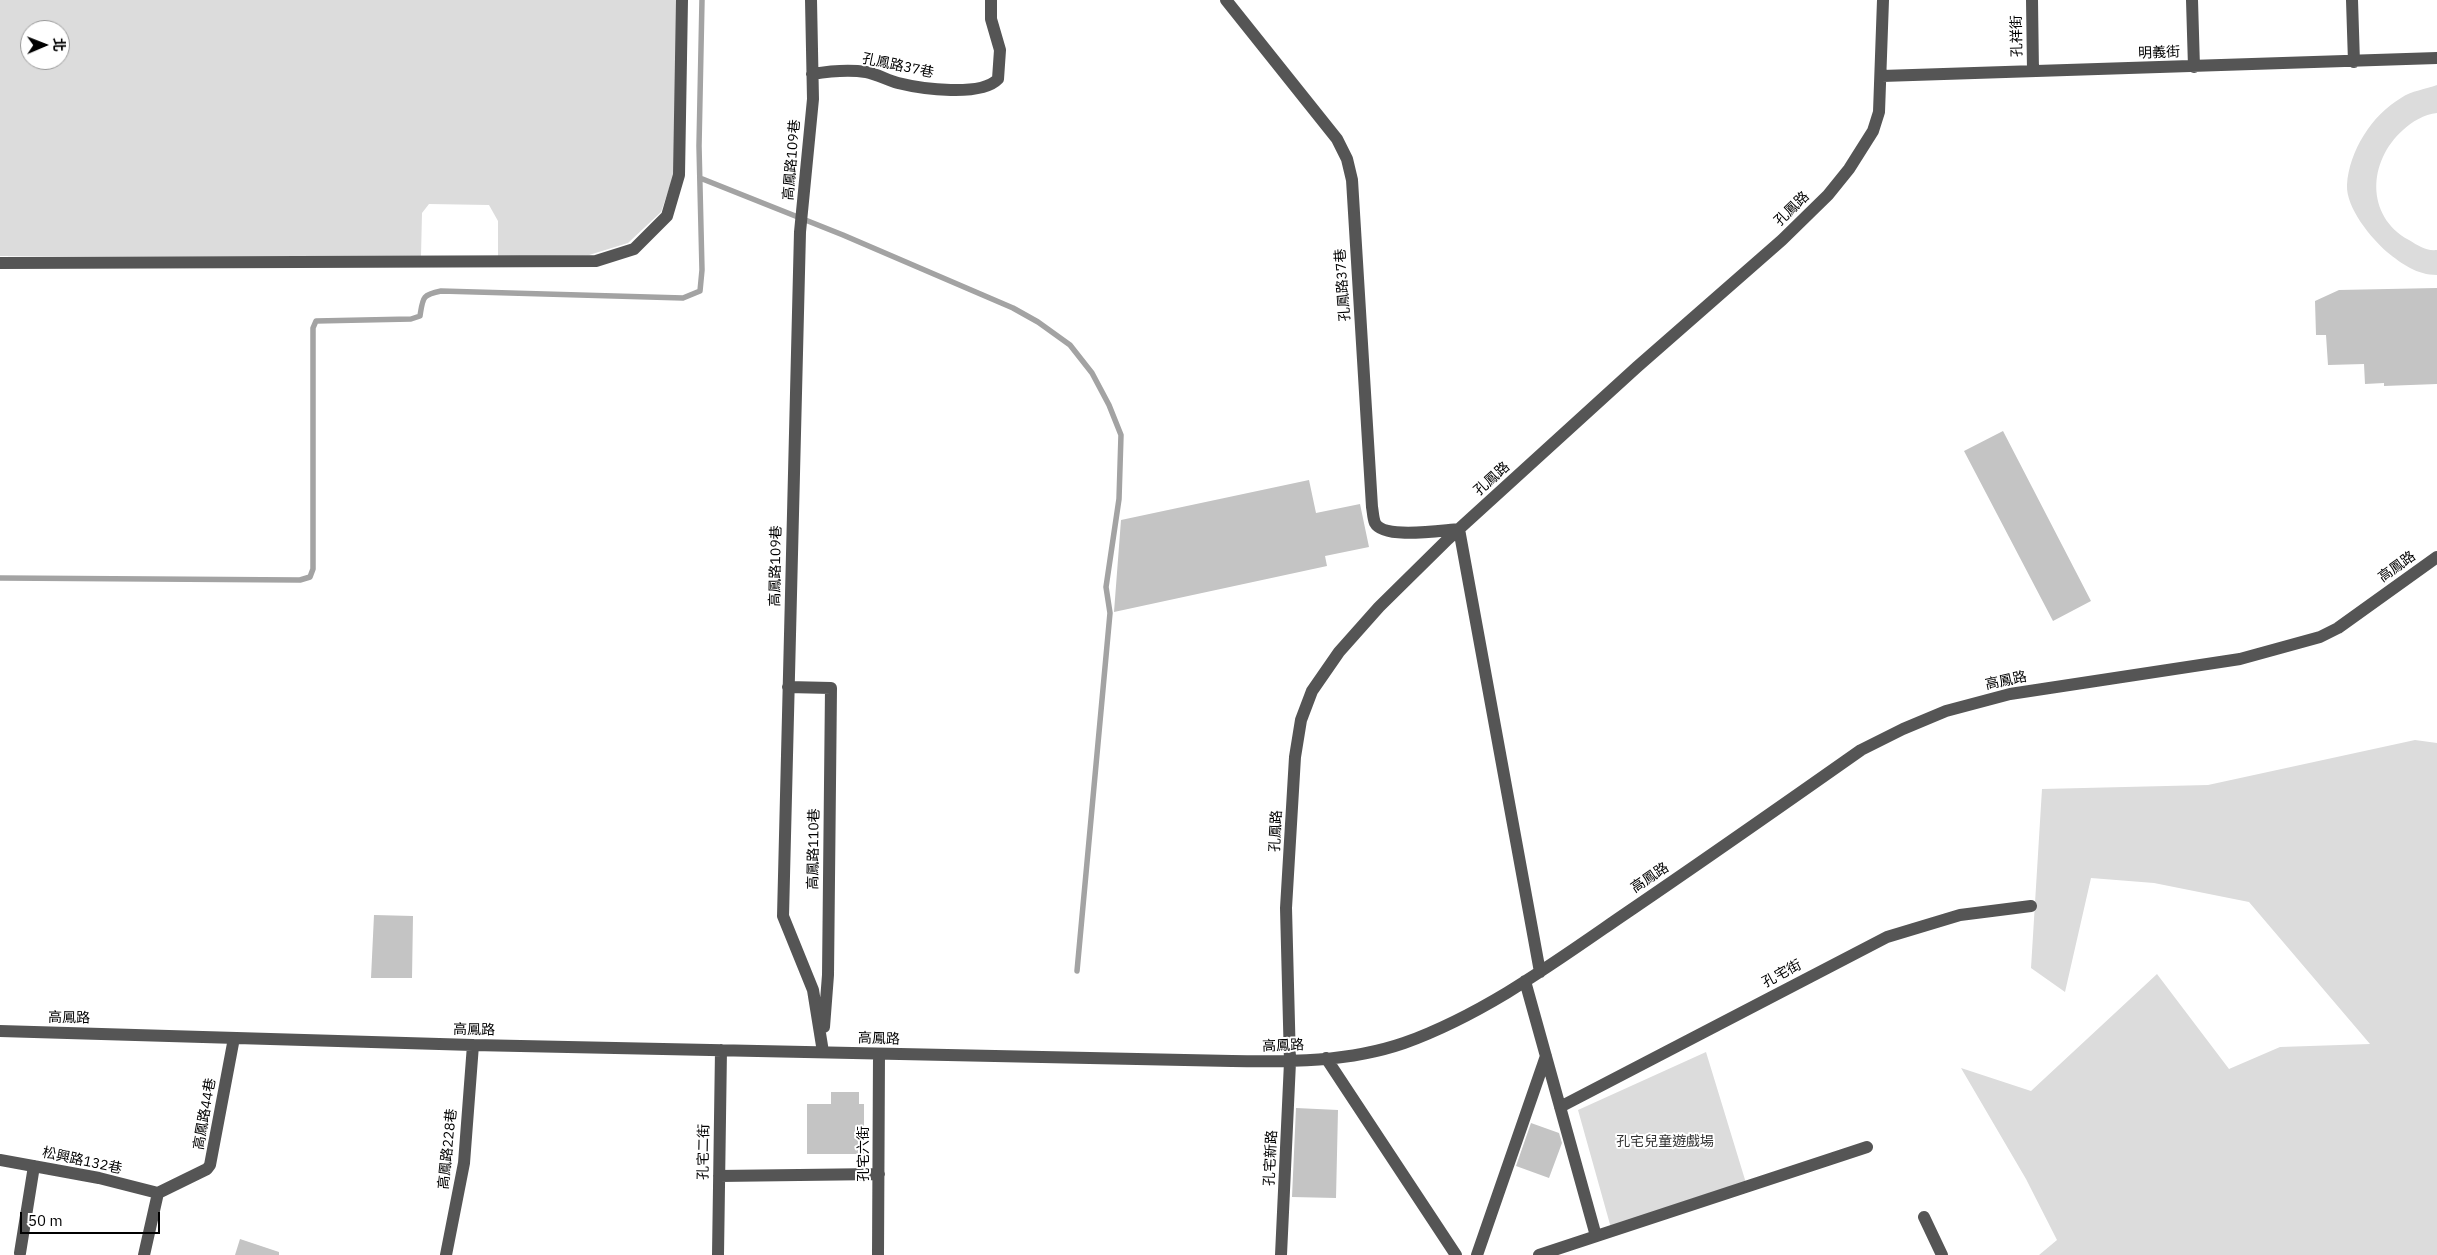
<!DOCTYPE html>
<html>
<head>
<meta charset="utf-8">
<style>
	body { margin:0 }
	#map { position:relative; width:2437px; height:1255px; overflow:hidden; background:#fff; font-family:"IBM Plex Sans","Noto Sans TC",sans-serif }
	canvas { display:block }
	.north { position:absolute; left:20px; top:20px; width:50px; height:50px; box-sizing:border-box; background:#fff; border:1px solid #999; border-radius:50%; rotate:89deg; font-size:14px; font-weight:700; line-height:20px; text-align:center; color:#000 }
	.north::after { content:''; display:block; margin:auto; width:18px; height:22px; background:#000; clip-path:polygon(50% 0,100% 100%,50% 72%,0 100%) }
	.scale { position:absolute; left:20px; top:1212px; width:140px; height:22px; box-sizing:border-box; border:2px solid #000; border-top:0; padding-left:6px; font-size:15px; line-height:18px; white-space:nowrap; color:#000; -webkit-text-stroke:4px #fff; paint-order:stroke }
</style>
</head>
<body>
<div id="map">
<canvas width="2437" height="1255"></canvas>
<div class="north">北</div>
<div class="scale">50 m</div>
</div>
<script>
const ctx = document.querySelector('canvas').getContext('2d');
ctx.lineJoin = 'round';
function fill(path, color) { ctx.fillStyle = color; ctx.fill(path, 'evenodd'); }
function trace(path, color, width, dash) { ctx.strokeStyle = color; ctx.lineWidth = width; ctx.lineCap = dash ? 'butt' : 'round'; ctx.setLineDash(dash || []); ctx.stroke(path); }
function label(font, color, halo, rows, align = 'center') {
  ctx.font = font + ' "IBM Plex Sans","Noto Sans TC",sans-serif'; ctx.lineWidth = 4; ctx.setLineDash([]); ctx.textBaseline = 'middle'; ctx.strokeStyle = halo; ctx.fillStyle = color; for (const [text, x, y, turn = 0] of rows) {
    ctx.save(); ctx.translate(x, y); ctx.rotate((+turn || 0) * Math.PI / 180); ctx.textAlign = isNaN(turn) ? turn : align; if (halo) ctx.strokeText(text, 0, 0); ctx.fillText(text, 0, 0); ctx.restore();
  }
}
fill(new Path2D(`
	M0,0H677L674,174L661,212L628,243L589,255L498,257V221L489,205L429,204L422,213L421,256H0ZM30,30H60V60H30Z
	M2437,85V113C2424,114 2412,122 2403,130C2368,161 2365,216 2409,240C2419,246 2425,251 2437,250V275C2417,275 2402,264 2387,252C2371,238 2346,208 2347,185C2349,151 2372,115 2401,98C2411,91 2426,89 2437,85Z
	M2415,740L2437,743V1255H2039L2057,1240L2026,1179L1961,1068L2031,1091L2157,974L2229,1069L2280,1047L2370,1044L2249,902L2154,883L2091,878L2065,992L2031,968L2042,789L2208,785Z
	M1706,1052L1746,1183L1611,1228L1578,1110Z`), '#dcdcdc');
trace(new Path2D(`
	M700,178L843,235L1013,308L1038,322L1070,345L1092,373L1109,405L1121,435L1119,499L1106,587L1110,613L1077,971
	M0,578L300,580L310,577L313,569V328L316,321L411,319L420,316C423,297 422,295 441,291L683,298L700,291L702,270L699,146L702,0`), '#a3a3a3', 5.5);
fill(new Path2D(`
	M2437,288V384L2384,386V383L2365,384L2364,364L2328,365L2326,335H2316L2315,301L2339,290Z
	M2003,431L2091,601L2053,621L1964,451Z
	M1309,480L1316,513L1360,504L1369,547L1325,556L1327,566L1114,612L1121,520Z
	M374,915L413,916L412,978H371Z
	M831,1092H859V1104H864V1154H807V1104H831Z
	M1296,1108L1338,1110L1336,1198L1292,1197Z
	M1531,1123L1559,1133L1562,1143L1549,1178L1516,1166Z
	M240,1239L279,1252V1255H235Z`), '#c4c4c4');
trace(new Path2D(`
	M811,0L813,99L800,232L783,916L813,990L823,1052
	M1226,0L1337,139L1347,159L1352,180L1372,507C1373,512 1373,518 1375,523C1384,540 1442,530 1459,529L1540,972
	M2032,0L2033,71
	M2192,0L2194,67
	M2352,0L2354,62
	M812,74C830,71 848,69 866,72C877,74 887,80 898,83C922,89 981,97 998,79L1000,50L991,19V0
	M1882,76L2437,58
	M0,263L596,261L634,249L667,216L679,175L682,0
	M788,687L831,688L828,975L824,1027
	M1525,981L1596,1236
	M0,1031L473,1045L1232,1061C1289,1062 1349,1062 1404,1043C1482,1015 1551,965 1619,918C1700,863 1780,807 1861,750L1903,729L1946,711L2010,694L2240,659L2320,637L2338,628L2437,557
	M1326,1058L1456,1255
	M1560,1107L1887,937L1960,915L2031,906
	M0,1160L99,1178L158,1193
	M719,1176L879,1174
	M158,1193L207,1169L210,1165L234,1038
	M1924,1217L1942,1255
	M20,1253L34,1166
	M144,1255L158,1193
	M446,1255L464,1163L473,1045
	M718,1255L721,1050
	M878,1255L879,1054
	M1281,1255L1290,1062L1286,908L1295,757L1301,720L1312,691L1339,652L1379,607L1448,539L1637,367L1782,240L1828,195L1849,169L1873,131L1879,112L1883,0
	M1477,1255L1546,1056
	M1539,1255L1867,1147`), '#555', 12);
label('14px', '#000', '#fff', [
	["孔祥街",2017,36,-91],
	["明義街",2159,53,-2],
	["孔鳳路37巷",898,66,12],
	["高鳳路109巷",792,160,-85],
	["孔鳳路",1792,209,-44],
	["孔鳳路37巷",1343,285,-94],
	["孔鳳路",1492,479,-42],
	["高鳳路109巷",776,566,-89],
	["高鳳路",2397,567,-36],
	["高鳳路",2006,681,-12],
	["孔鳳路",1276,831,-87],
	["高鳳路110巷",814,849,-89],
	["高鳳路",1650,878,-34],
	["孔宅街",1782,974,-28],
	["高鳳路",69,1018,1],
	["高鳳路",474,1030,1],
	["高鳳路",879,1039,2],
	["高鳳路",1283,1046,-2],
	["高鳳路44巷",205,1114,-80],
	["高鳳路228巷",448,1149,-84],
	["孔宅二街",704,1152,-89],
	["孔宅六街",864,1154,-90],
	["孔宅新路",1271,1158,-87],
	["松興路132巷",82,1161,12]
]);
label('14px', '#333', '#fff', [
	["孔宅兒童遊戲場",1665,1142]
]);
</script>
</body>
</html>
